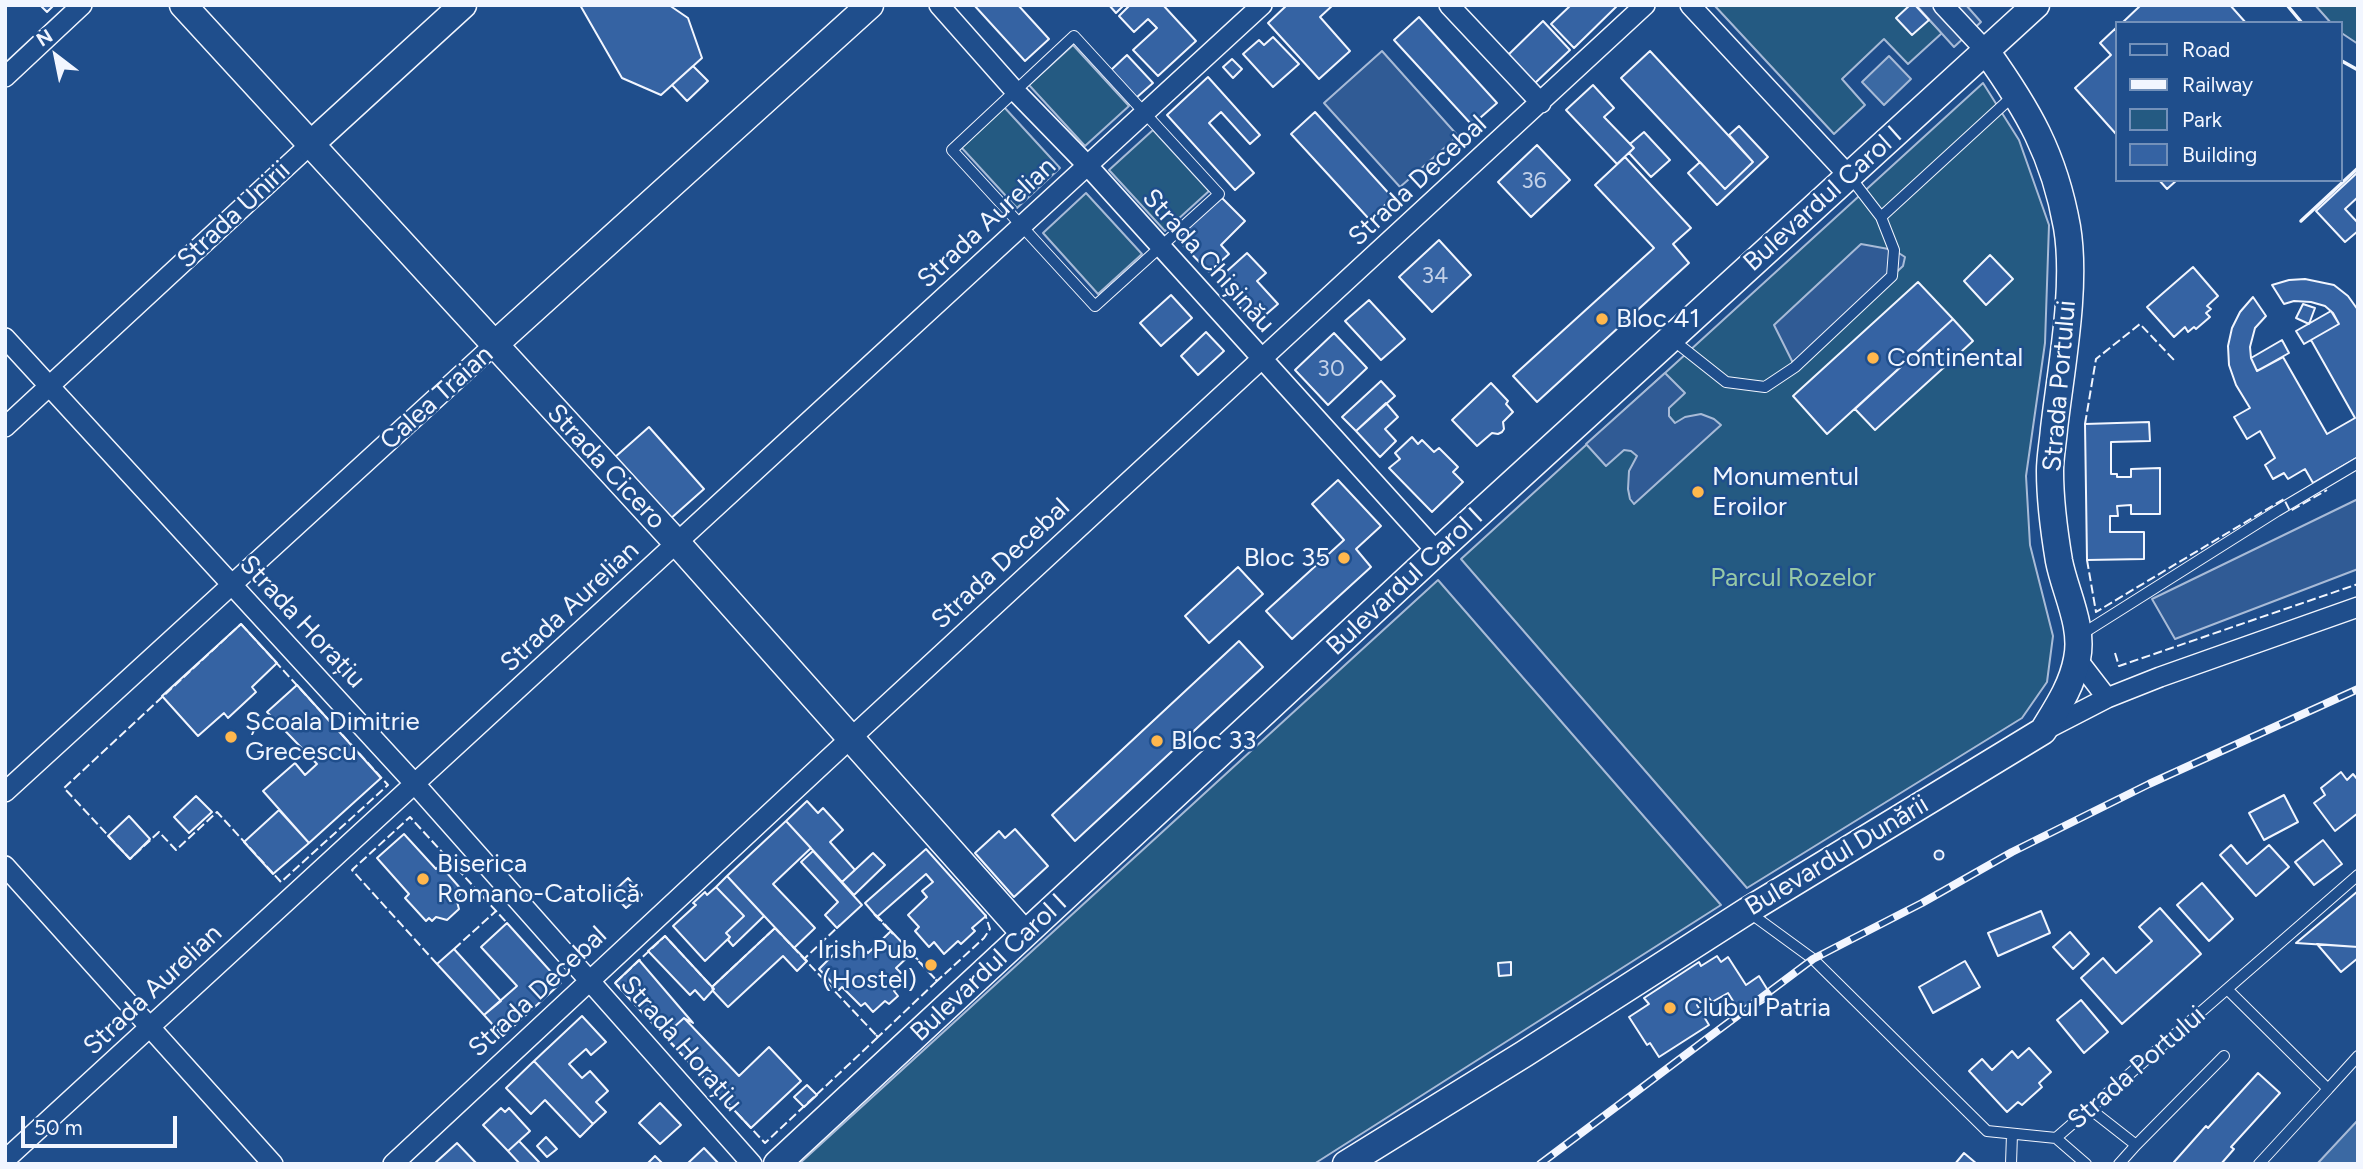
<!DOCTYPE html>
<html>
<head>
<meta charset="utf-8">
<style>
	body { margin:0 }
	#map { position:relative; width:2363px; height:1169px; overflow:hidden; background:#1f4e8c; font-family:Figtree,sans-serif }
	canvas { display:block }
	.frame { position:absolute; inset:0; border:7px solid #f2f6ff; pointer-events:none }
	.legend { position:absolute; left:2115px; top:21px; width:228px; height:161px; box-sizing:border-box; background:#1f4e8c; border:2px solid #7391ba; margin:0; padding:9px 12px; list-style:none; font-size:21px; color:#f2f6ff }
	.legend li { display:flex; align-items:center; gap:14px; height:35px }
	.legend b { width:35px; border:2px solid #7391ba }
	.north { position:absolute; left:21px; top:21px; width:70px; height:70px; -webkit-text-stroke:5px #1f4e8c; paint-order:stroke; rotate:328deg; font-size:19px; font-weight:700; line-height:28px; text-align:center; color:#f2f6ff }
	.north::after { content:''; display:block; margin:auto; width:24px; height:32px; background:#f2f6ff; clip-path:polygon(50% 0,100% 100%,50% 72%,0 100%) }
	.scale { position:absolute; left:21px; top:1116px; width:156px; height:32px; box-sizing:border-box; border:4px solid #f2f6ff; border-top:0; padding-left:9px; font-size:21px; line-height:24px; white-space:nowrap; color:#f2f6ff; -webkit-text-stroke:5px #1f4e8c; paint-order:stroke }
</style>
</head>
<body>
<div id="map">
<canvas width="2363" height="1169"></canvas>
<div class="frame"></div>
<ul class="legend">
<li><b style="height:9px;background:#1f4e8c"></b>Road</li>
<li><b style="height:9px;background:#f2f6ff"></b>Railway</li>
<li><b style="height:19px;background:#245a82"></b>Park</li>
<li><b style="height:19px;background:#3563a3"></b>Building</li>
</ul>
<div class="north">N</div>
<div class="scale">50 m</div>
</div>
<script>
const ctx = document.querySelector('canvas').getContext('2d');
ctx.lineJoin = 'round';
function fill(path, color) { ctx.fillStyle = color; ctx.fill(path, 'evenodd'); }
function trace(path, color, width, dash) { ctx.strokeStyle = color; ctx.lineWidth = width; ctx.lineCap = dash ? 'butt' : 'round'; ctx.setLineDash(dash || []); ctx.stroke(path); }
function label(font, color, halo, rows, align = 'center') {
  ctx.font = font + ' Figtree,sans-serif'; ctx.lineWidth = 5; ctx.setLineDash([]); ctx.textBaseline = 'middle'; ctx.strokeStyle = halo; ctx.fillStyle = color; for (const [text, x, y, turn = 0] of rows) {
    ctx.save(); ctx.translate(x, y); ctx.rotate((+turn || 0) * Math.PI / 180); ctx.textAlign = isNaN(turn) ? turn : align; if (halo) ctx.strokeText(text, 0, 0); ctx.fillText(text, 0, 0); ctx.restore();
  }
}
const green = new Path2D(`
	M1714,5H1915L1942,33L1908,64L1884,39L1842,79L1865,105L1834,134Z
	M2315,5H2358V44L2340,32V23H2331Z
	M1073,45L1129,106L1085,146L1029,85Z
	M1983,83L2019,140L2049,225L2045,343L2026,476L2030,545L2053,636L2047,682L2022,718L1747,888L1461,559Z
	M1004,107L1060,168L1017,208L961,147Z
	M1153,130L1209,191L1165,231L1109,170Z
	M1086,193L1142,254L1098,294L1043,233Z
	M1438,580L1721,905L1314,1164H799Z`);
fill(green, '#245a82');
trace(green, '#a8bbd7', 2);
const parking = new Path2D(`
	M1916,5H1966L1981,22L1954,47Z
	M1382,51L1458,136L1400,187L1324,103Z
	M1861,244L1894,250L1905,257L1903,266L1795,367L1774,325Z
	M1665,373L1685,393L1669,408V416L1675,423L1685,417L1701,414L1714,419L1721,425L1634,504L1630,499L1628,489L1629,471L1637,456L1631,451L1624,450L1606,466L1586,444Z
	M2358,499V569L2175,639L2152,599Z`);
fill(parking, '#305b95');
trace(parking, '#a8bbd7', 2);
const water = new Path2D(`
	M1889,56L1911,79L1884,105L1862,82Z
	M2358,1120V1164H2317Z`);
fill(water, '#3b69a3');
trace(water, '#a8bbd7', 2);
const building = new Path2D(`
	M40,5H54L47,12Z
	M580,5H669L688,18L702,58L661,95L622,78Z
	M974,5H1018L1049,39L1025,61Z
	M1109,5H1124L1116,13Z
	M1130,5H1163L1196,41L1158,76L1133,50L1157,28L1148,19L1134,32L1119,16Z
	M1287,5H1333L1320,17L1350,51L1319,79L1268,23Z
	M1571,5H1618L1574,48L1551,24Z
	M1910,5H1915L1929,20L1912,35L1896,18Z
	M2141,5H2230L2246,23H2122Z
	M1419,17L1497,103L1472,125L1394,40Z
	M1543,21L1570,50L1534,84L1507,56Z
	M2116,28V134L2075,88L2111,55L2100,43Z
	M1273,37L1299,64L1273,87L1243,54L1259,40L1264,45Z
	M1650,51L1753,162L1725,189L1621,78Z
	M1127,55L1153,83L1136,98L1111,70Z
	M1232,59L1242,69L1233,78L1223,67Z
	M693,66L708,81L687,101L672,85Z
	M1208,77L1260,135L1250,144L1221,112L1209,123L1254,173L1235,190L1167,115Z
	M1593,85L1614,108L1604,117L1634,148L1617,164L1566,110Z
	M1315,112L1393,198L1369,219L1291,134Z
	M1739,126L1768,157L1717,205L1688,173L1700,162L1725,189L1753,162L1729,135Z
	M1644,132L1670,160L1651,177L1629,153L1634,148L1630,144Z
	M1537,145L1570,180L1531,217L1498,182Z
	M1625,157L1691,228L1673,244L1689,263L1537,402L1513,376L1654,248L1595,185Z
	M2358,172V197L2345,209L2358,223V231L2345,242L2316,211Z
	M2159,180H2177L2167,189Z
	M1220,196L1245,221L1221,245L1229,254L1209,272L1176,238Z
	M1439,240L1471,275L1432,312L1399,277Z
	M1247,253L1266,273L1257,281L1278,304L1255,324L1216,281Z
	M1990,255L2013,279L1986,305L1964,281Z
	M2193,267L2218,296L2207,306L2211,309L2206,313L2210,317L2196,329L2194,327L2188,332L2185,327L2174,337L2147,307Z
	M2305,279L2334,285L2348,296L2358,310V457L2313,483L2305,469L2288,479L2284,473L2273,479L2265,465L2275,458L2260,431L2247,439L2234,417L2250,408L2236,385L2229,365L2228,346L2232,328L2240,312L2253,297L2266,316L2255,328L2250,347L2251,358L2257,371L2283,357L2327,434L2355,418L2311,340L2339,324L2333,313L2325,306L2311,302L2294,301L2284,304L2272,285L2289,280Z
	M1918,282L1953,319L1827,434L1793,396Z
	M1171,295L1192,318L1161,346L1140,323Z
	M1369,300L1405,339L1381,360L1345,321Z
	M2303,304L2315,308L2309,324L2296,318Z
	M2331,311L2339,324L2304,344L2296,331Z
	M1953,319L1973,341L1875,430L1855,409Z
	M1206,332L1224,351L1198,375L1181,356Z
	M1334,333L1367,368L1328,405L1295,370Z
	M2282,340L2289,353L2257,371L2251,358Z
	M1381,381L1395,396L1356,431L1342,417Z
	M1491,383L1508,401L1506,404L1513,412L1503,422L1504,429L1502,432L1498,434L1492,433L1477,446L1452,420Z
	M1386,403L1398,417L1385,429L1396,441L1380,457L1356,431Z
	M2149,422L2150,441L2111,442V474H2117V477H2131V469L2160,468V514H2131V505L2117,506L2118,516H2110V532H2144V559L2087,560L2085,424Z
	M649,427L704,489L669,520L614,458Z
	M1412,437L1418,444L1422,440L1434,452L1439,448L1458,467L1453,472L1463,482L1432,512L1389,468L1400,459L1395,453Z
	M1338,480L1381,526L1356,549L1371,567L1292,639L1266,611L1344,540L1312,504Z
	M1238,567L1263,594L1209,643L1185,616Z
	M241,624L277,663L252,687L256,692L228,718L224,713L198,736L162,696Z
	M1239,641L1263,667L1075,841L1052,815Z
	M297,685L381,778L309,843L263,791L295,763L305,775L317,764L267,712Z
	M2341,772L2347,780L2353,774L2358,780V813L2335,831L2314,803L2325,795L2321,788Z
	M2284,795L2298,822L2264,840L2249,813Z
	M196,796L212,812L189,833L174,817Z
	M807,801L818,813L823,808L843,830L830,842L855,870L842,882L786,821Z
	M279,810L309,843L273,874L244,842Z
	M129,816L150,839L130,859L108,836Z
	M786,821L811,848L773,884L815,928L794,948L727,876Z
	M1015,829L1048,866L1014,897L975,853L999,831L1005,838Z
	M404,834L436,869L440,865L460,888L457,891L460,894L456,898L459,909L447,920L436,917L432,921L429,918L426,921L405,898L409,894L377,858Z
	M2323,840L2342,864L2314,885L2295,862Z
	M2231,845L2247,864L2269,845L2289,867L2256,896L2220,855Z
	M926,849L986,916L972,928L975,931L961,944L958,941L944,954L934,942L929,947L915,931L919,927L908,915L927,897L922,891L933,882L926,874L877,917L865,903Z
	M1934.5 855a4.5 4.5 0 1 1 9 0a4.5 4.5 0 1 1-9 0Z
	M813,851L862,905L837,928L825,915L838,902L801,862Z
	M873,853L885,865L854,895L842,882Z
	M727,876L764,916L733,946L728,940L730,937L726,933L744,916L716,887Z
	M628,878L642,895L626,908L612,893Z
	M2202,883L2233,919L2209,941L2177,905Z
	M716,887L744,916L726,933L730,937L705,961L673,926L696,905L693,903L705,892L707,895Z
	M2358,891V947L2296,943Z
	M2160,908L2201,954L2122,1024L2081,978L2103,958L2116,973L2152,941L2139,927Z
	M2041,911L2050,933L1998,956L1988,933Z
	M507,923L561,983L503,1036L484,1015L517,986L481,947Z
	M775,928L807,961L797,971L783,956L728,1007L713,991L712,987Z
	M891,931L912,953L896,968L901,973L895,979L900,985L894,991L898,996L889,1004L885,1001L873,1012L865,1003L861,1006L842,987L839,990L819,969L837,951L842,957L858,942L868,953Z
	M2070,932L2089,954L2073,969L2053,947Z
	M665,936L714,989L704,1000L695,990L690,995L648,951Z
	M2317,944L2358,947V958L2341,972Z
	M454,949L501,1001L484,1015L437,964Z
	M1717,956L1721,962L1728,957L1746,985L1759,976L1772,997L1759,1005L1756,1001L1740,1012L1728,993L1712,1002L1709,998L1697,1005L1709,1025L1659,1057L1650,1043L1647,1045L1629,1017L1649,1004L1644,998L1699,962L1701,966Z
	M639,960L693,1023L684,1018L664,1036L615,983Z
	M1965,961L1980,987L1933,1013L1919,987Z
	M1511,962V975L1499,976L1498,963Z
	M2081,1000L2108,1032L2084,1053L2057,1020Z
	M582,1016L606,1042L591,1055L586,1049L569,1064L582,1078L590,1071L608,1091L596,1102L606,1112L593,1124L534,1061Z
	M684,1018L739,1076L769,1047L801,1081L751,1128L664,1036Z
	M2029,1048L2051,1072L2039,1083L2042,1087L2022,1105L2018,1102L2007,1112L1969,1071L1982,1059L1992,1070L2012,1051L2018,1058Z
	M534,1061L593,1124L580,1137L545,1100L531,1114L506,1088Z
	M2258,1073L2280,1093L2231,1147L2234,1149L2221,1164H2176L2174,1162L2206,1126L2208,1128Z
	M807,1085L817,1095L804,1107L794,1097Z
	M660,1103L681,1125L660,1144L639,1123Z
	M501,1108L505,1112L509,1108L530,1131L508,1151L483,1125Z
	M546,1137L557,1149L547,1157L537,1146Z
	M519,1141L539,1162L536,1164H520L508,1151Z
	M457,1143L477,1164H434Z
	M704,1148L719,1164H687Z
	M1964,1153L1977,1164H1955Z
	M655,1156L663,1164H647Z`);
fill(building, '#3563a3');
trace(building, '#f2f6ff', 2);
const lane = new Path2D(`
	M1074,36L1219,194L1095,306L952,150Z
	M1881,217L2013,96
	M1673,340L1726,382L1765,387L1795,367L1892,276L1894,250L1881,217L1851,178
	M2082,634L2277,511L2358,463
	M1750,913L1813,959L1987,1131L2056,1138L2358,875
	M2227,989L2328,1089L2259,1164
	M2328,1089L2358,1056
	M2090,1109L2136,1145L2224,1056
	M2056,1138L2086,1164
	M2011,1164L2012,1134
	M2119,1164L2136,1145`);
const street = new Path2D(`
	M939,5L1016,92L1088,166L1437,552
	M1449,5L1541,103
	M1690,5L1849,176
	M1943,5L1986,51
	M5,77L82,5
	M5,338L415,784L752,1164
	M5,427L312,143
	M2077,659L2107,698
	M2043,731L2107,698L2160,677L2358,607
	M5,792L494,345
	M5,866L273,1164
	M5,1160L1262,5
	M393,1164L826,761L1645,5`);
const secondary = new Path2D(`
	M183,5L677,543L1024,933
	M312,143L463,5
	M494,345L870,5
	M777,1164L1437,552L2036,5
	M1346,1164L1524,1054L1747,911L2043,731C2057,708 2072,686 2077,659C2084,626 2065,592 2059,561C2054,531 2050,501 2050,471C2050,457 2053,442 2054,429C2061,368 2077,287 2067,227C2054,154 2028,110 1986,51`);
trace(lane, '#f2f6ff', 12);
trace(street, '#f2f6ff', 22);
trace(secondary, '#f2f6ff', 29);
trace(lane, '#1f4e8c', 10);
trace(street, '#1f4e8c', 19);
trace(secondary, '#1f4e8c', 26);
const rail = new Path2D(`
	M1540,1164L1813,959L1922,903L2012,852L2149,784L2358,689`);
trace(rail, '#f2f6ff', 8);
trace(rail, '#1f4e8c', 5, [16]);
trace(new Path2D(`
	M2085,424L2096,359L2140,324L2174,360
	M2087,560L2096,612L2284,499L2290,511L2327,490
	M241,624L388,785L281,882L217,812L176,850L159,832L130,859L64,788Z
	M2115,653L2119,666L2358,584
	M874,914L893,934
	M876,915L893,933
	M775,928L878,1037L765,1143L615,983L665,936L712,987Z
	M454,949L496,911
	M910,952L937,981L984,938L990,929L985,914
	M807,961L804,959L840,925
	M437,964L352,870L410,817L507,923
	M876,1035L878,1037L937,981L910,951`), '#f2f6ff', 2, [9, 3.5]);
trace(new Path2D(`
	M2287,5L2302,23
	M2340,60L2358,70
	M2301,221L2358,168`), '#f2f6ff', 3.5);
for (const [x, y, r, color] of [
	[1602,319,7,"#ffb74d"],
	[1873,358,7,"#ffb74d"],
	[1698,492,7,"#ffb74d"],
	[1344,558,7,"#ffb74d"],
	[231,737,7,"#ffb74d"],
	[1157,741,7,"#ffb74d"],
	[423,879,7,"#ffb74d"],
	[931,965,7,"#ffb74d"],
	[1670,1008,7,"#ffb74d"]
]) { const dot = new Path2D(); dot.arc(x, y, r, 0, 2 * Math.PI); ctx.fillStyle = color; ctx.fill(dot); trace(dot, '#1f4e8c', 2.5); }
label('23px', '#c3d1e8', null, [
	["36",1534,181],
	["34",1435,276],
	["30",1331,369]
]);
label('26px', '#f2f6ff', '#1f4e8c', [
	["Strada Decebal",1418,181,-43],
	["Bulevardul Carol I",1823,199,-42],
	["Strada Unirii",234,215,-43],
	["Strada Aurelian",987,223,-43],
	["Strada Chișinău",1208,261,48],
	["Strada Portului",2060,386,-85],
	["Calea Traian",437,398,-42],
	["Strada Cicero",606,467,47],
	["Strada Decebal",1001,564,-43],
	["Bulevardul Carol I",1405,582,-43],
	["Strada Aurelian",570,607,-43],
	["Strada Horațiu",302,622,47],
	["Bulevardul Dunării",1837,856,-31],
	["Bulevardul Carol I",989,968,-43],
	["Strada Aurelian",153,990,-43],
	["Strada Decebal",538,992,-43],
	["Strada Horațiu",681,1044,49],
	["Strada Portului",2137,1068,-41]
]);
label('26px', '#f2f6ff', '#1f4e8c', [
	["Bloc 41",1616,319],
	["Continental",1887,358],
	["Monumentul",1712,477],
	["Eroilor",1712,507],
	["Bloc 35",1330,558,"right"],
	["Școala Dimitrie",245,722],
	["Grecescu",245,752],
	["Bloc 33",1171,741],
	["Biserica",437,864],
	["Romano-Catolică",437,894],
	["Irish Pub",917,950,"right"],
	["(Hostel)",917,980,"right"],
	["Clubul Patria",1684,1008]
], 'left');
label('26px', '#97c8a6', '#1f4e8c', [
	["Parcul Rozelor",1793,578]
]);
</script>
</body>
</html>
